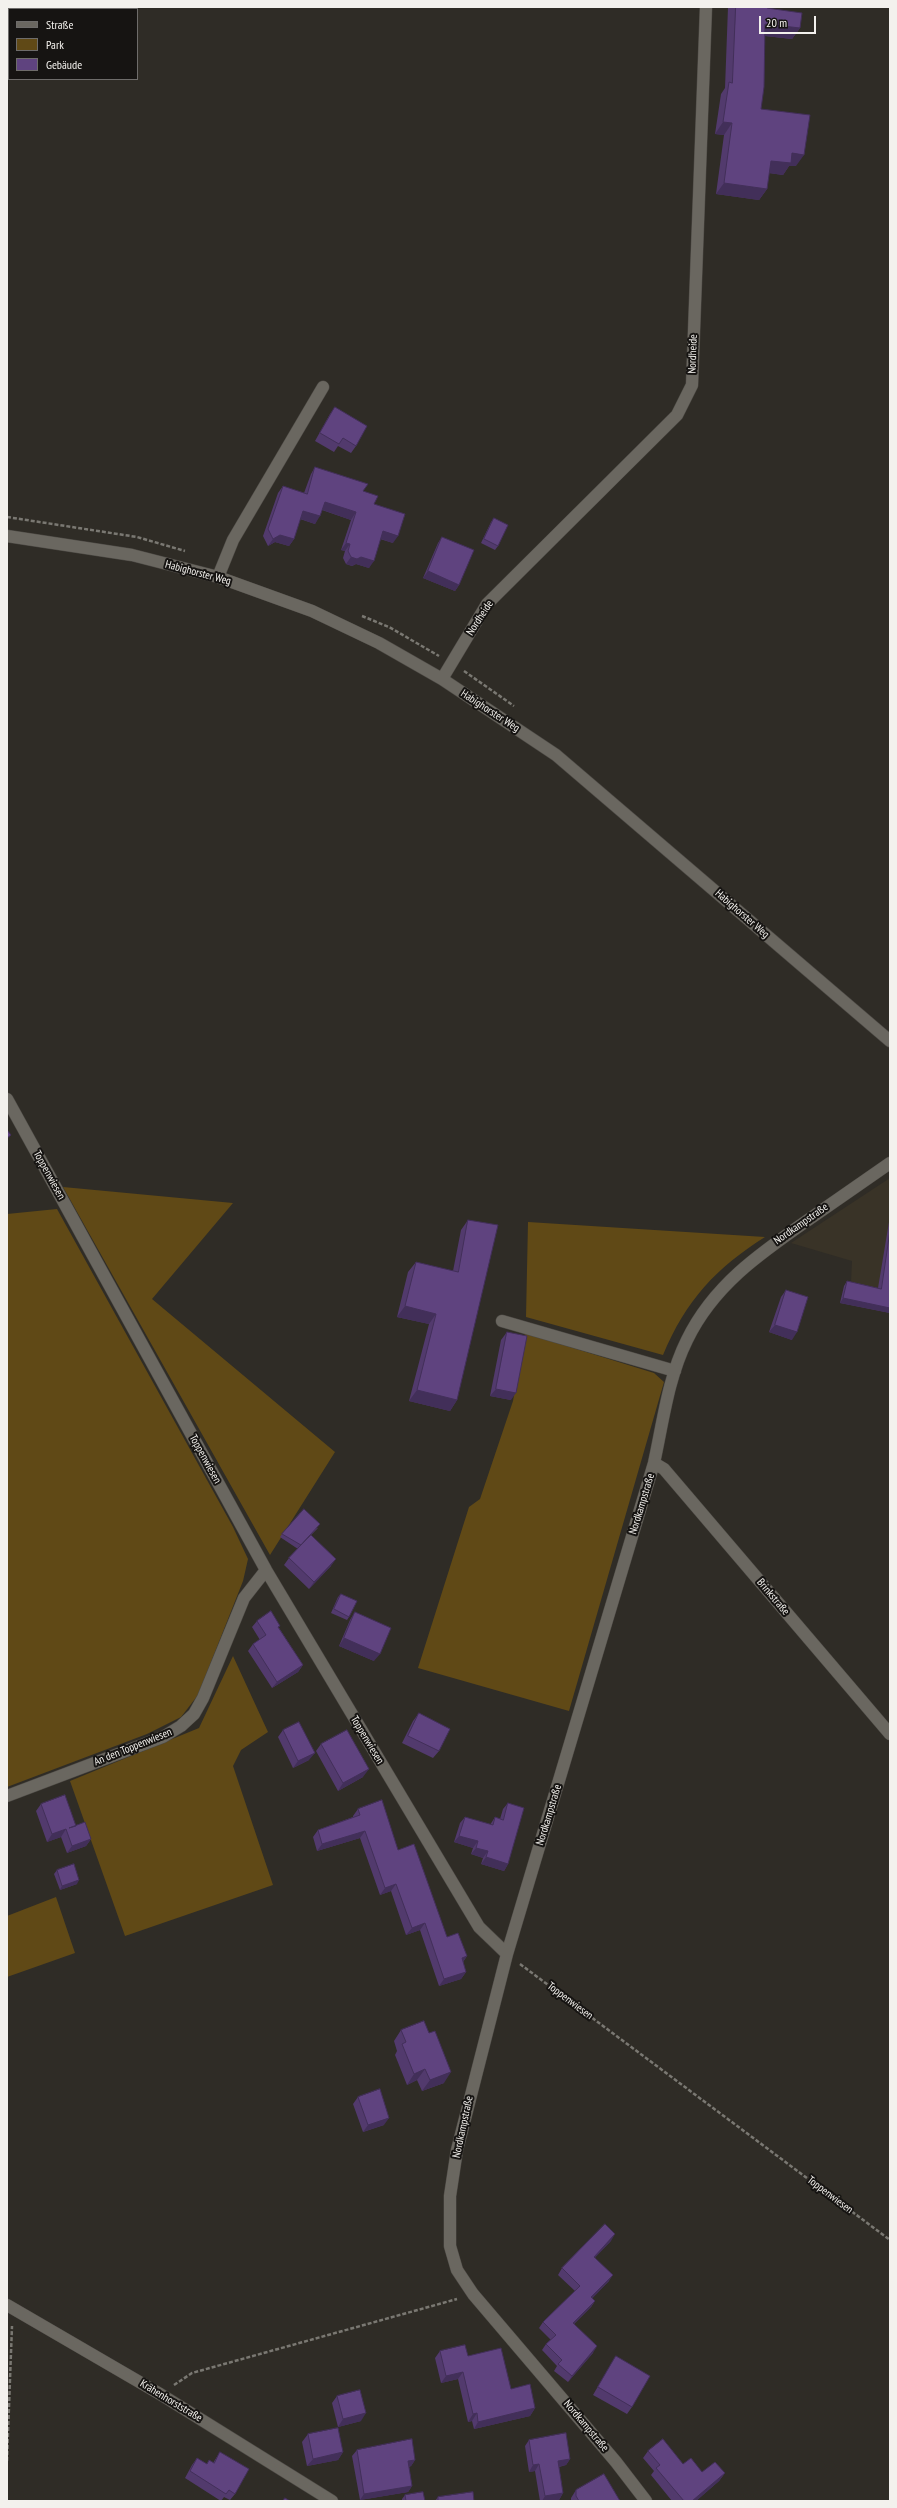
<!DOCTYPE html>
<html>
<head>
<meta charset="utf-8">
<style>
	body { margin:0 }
	#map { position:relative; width:897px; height:2508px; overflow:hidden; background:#2f2c26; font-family:"PT Sans Narrow",sans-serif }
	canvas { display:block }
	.frame { position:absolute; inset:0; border:8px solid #f3f1ed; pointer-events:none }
	.legend { position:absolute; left:8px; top:8px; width:130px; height:72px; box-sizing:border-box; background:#161412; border:1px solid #6e6c6a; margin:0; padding:5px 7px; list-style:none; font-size:12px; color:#f3f1ed }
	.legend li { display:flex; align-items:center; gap:8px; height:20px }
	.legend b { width:20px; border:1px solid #6e6c6a }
	.scale { position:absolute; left:759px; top:16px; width:57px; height:18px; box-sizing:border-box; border:2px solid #f3f1ed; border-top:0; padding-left:5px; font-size:12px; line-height:14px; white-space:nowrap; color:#f3f1ed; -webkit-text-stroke:3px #161412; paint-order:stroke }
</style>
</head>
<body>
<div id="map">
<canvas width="897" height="2508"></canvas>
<div class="frame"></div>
<ul class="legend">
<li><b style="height:5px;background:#6a6760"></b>Straße</li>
<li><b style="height:11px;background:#604916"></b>Park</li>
<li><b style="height:11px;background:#5f437f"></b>Gebäude</li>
</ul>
<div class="scale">20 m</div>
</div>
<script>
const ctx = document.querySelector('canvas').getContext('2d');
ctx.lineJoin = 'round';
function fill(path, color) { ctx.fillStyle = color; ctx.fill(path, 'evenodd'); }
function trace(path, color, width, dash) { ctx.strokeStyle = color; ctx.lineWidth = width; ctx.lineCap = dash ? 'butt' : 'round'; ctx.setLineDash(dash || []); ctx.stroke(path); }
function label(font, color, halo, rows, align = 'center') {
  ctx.font = font + ' "PT Sans Narrow",sans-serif'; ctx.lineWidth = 4; ctx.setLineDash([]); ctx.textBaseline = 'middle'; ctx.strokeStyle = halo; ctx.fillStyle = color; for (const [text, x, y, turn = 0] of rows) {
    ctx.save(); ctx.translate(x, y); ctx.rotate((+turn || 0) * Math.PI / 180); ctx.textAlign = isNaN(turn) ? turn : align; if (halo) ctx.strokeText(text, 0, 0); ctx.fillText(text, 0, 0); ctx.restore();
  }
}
fill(new Path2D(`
	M890,1178V1291L851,1282L852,1261L791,1243Z`), '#393327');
fill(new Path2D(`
	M63,1187L233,1203L152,1299L335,1452L270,1555Z
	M57,1209L233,1527L248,1559L243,1581L198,1695L181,1717L147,1734L7,1787V1214Z
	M528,1222L765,1237C716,1268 686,1300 663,1355L526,1317Z
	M525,1333L654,1373L664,1382L569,1711L418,1668L469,1507L480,1499L513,1401Z
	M233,1656L268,1732L241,1750L233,1766L273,1885L125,1936L70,1781L199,1728Z
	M56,1897L75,1953L7,1977V1916Z`), '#604916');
const minor = new Path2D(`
	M7,536L132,555L218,577L312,611L379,643L442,679L556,755L890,1041
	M218,577L233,540L323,387
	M442,679L487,604L677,415L692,385L706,7
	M7,1099L266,1570L479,1927L507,1954
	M502,1321L675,1371
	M654,1463L664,1469L890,1734
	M7,1796L163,1737L181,1726L194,1714L203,1698L244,1598L266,1570
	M7,2305L160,2394L332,2501
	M646,2501L616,2462L473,2294L457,2270L450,2246V2196L457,2150L507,1954L654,1463C663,1422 668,1378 687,1340C713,1286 759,1254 808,1220C835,1201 863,1182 890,1163`);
trace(minor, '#4c4944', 13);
trace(new Path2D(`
	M7,517L137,537L185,551
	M362,616L389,627L439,656
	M464,671L514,706
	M520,1964L890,2240
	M174,2385L192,2373L457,2299
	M7,2461L12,2326`), '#7a7872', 2.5, [4, 2]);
trace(minor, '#6a6760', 12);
fill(new Path2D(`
	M728,7H767V8L800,28L792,39L765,36L761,109L796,166H789L783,175L769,173L767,189L759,200L716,194L724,135L715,134L721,94L725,88Z
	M335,407L356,446L351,453L338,446L334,452L315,441L330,414Z
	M315,467L363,491L374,504L393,543L380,539L369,568L356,564L352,566L346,564L343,558L345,551L341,550L351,520L322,510L315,524L300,519L294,539L289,546L275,542L268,546L263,536L278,493L283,486L304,493L311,474Z
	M494,518L498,546L495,550L481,543L491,522Z
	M442,537L459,585L455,591L423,578L438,543Z
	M890,1216V1313L840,1303L844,1286L847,1281L878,1288Z
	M468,1220L457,1400L450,1411L409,1401L429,1324L397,1317L408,1272L416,1262L453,1271L461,1230Z
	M786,1290L792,1340L769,1332L781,1297Z
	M507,1332L511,1400L490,1396L501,1340Z
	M318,1528L308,1538L331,1566L309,1589L284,1565L289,1558L298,1549L280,1537L282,1534Z
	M341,1594L349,1617L347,1620L331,1613L338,1597Z
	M355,1612L374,1661L339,1646L350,1620Z
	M257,1621L279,1628L303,1665L298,1672L272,1688L248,1651L253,1644L260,1640L252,1627Z
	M419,1713L439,1751L433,1758L402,1743L413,1721Z
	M283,1730L309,1760L293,1768L278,1737Z
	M321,1744L363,1777L338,1791L316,1751Z
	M508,1803V1864L504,1871L481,1864L483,1858L471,1854L473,1848L454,1842L460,1823L465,1817L490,1825L495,1817L500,1819L503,1809Z
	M41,1804L76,1826L91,1839L86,1846L67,1853L61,1837L47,1842L36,1811Z
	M358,1809L398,1850L447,1937L467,1956L463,1962L466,1972L461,1979L439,1986L420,1930L406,1935L391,1891L380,1895L360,1838L317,1851L313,1837L318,1830L353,1817V1816Z
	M57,1870L77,1884L60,1890L54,1874Z
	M401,2030L444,2083L422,2091L417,2080L407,2085L395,2055L397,2051L394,2041Z
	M358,2097L384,2125L363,2132L353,2104Z
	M611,2241L595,2257L609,2281L592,2298L595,2301L591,2307L574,2324L593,2353L568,2382L554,2371L557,2366L542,2350L546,2344L551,2340L539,2328L543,2322L575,2291L558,2275L562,2268Z
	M440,2351L511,2389L535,2408L530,2416L474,2429L472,2421L468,2422L458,2379L441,2383L435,2358Z
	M616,2356L632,2407L627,2414L593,2395L611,2364Z
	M337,2396L361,2421L338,2427L332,2403Z
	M308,2434L343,2452L338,2460L307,2466L302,2442Z
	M529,2440L570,2459L566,2465L559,2467L563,2493L559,2500L551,2501H540L535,2471L529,2472L525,2446Z
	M357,2450L415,2460L411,2466L409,2467L412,2486L408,2492L360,2500L352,2456Z
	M648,2451L683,2464L702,2472L725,2473L719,2481L696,2501H672L651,2475L654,2471L643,2458Z
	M220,2452L235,2494L230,2500L224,2497L221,2501L185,2478L192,2465L197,2458L207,2464L213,2463Z
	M576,2490L620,2501H571V2498Z
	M405,2495L425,2501H402V2499Z
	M438,2497L474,2501H435Z`), '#523a6d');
fill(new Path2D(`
	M765,24L800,28L792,39L757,35Z
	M723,122L732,123L724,135L715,134Z
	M792,153L804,155L796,166H789L783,175L762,172L771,161Z
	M724,183L767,189L759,200L716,194Z
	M325,502L356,512L351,520L320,509Z
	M303,511L320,516L315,524L298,518Z
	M383,531L398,536L393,543L378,538Z
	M280,535L294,539L289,546L275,542L268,546L273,539Z
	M346,543L350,544L345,551L341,550Z
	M351,557H361L374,561L369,568L356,564L352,566L346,564Z
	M428,571L459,585L455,591L423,578Z
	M843,1298L890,1308V1313L840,1303Z
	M405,1306L436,1314L429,1324L397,1317Z
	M775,1325L797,1332L792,1340L769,1332Z
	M496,1389L516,1393L511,1400L490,1396Z
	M417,1390L457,1400L450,1411L409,1401Z
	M336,1559L331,1566L309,1589L314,1582Z
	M344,1638L380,1654L374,1661L339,1646Z
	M303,1665L298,1672L272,1688L277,1682Z
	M315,1753L309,1760L293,1768L298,1761Z
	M369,1769L363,1777L338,1791L343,1783Z
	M66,1829L61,1837L47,1842L52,1834Z
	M365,1831L360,1838L317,1851L322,1844Z
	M459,1836L478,1841L473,1848L454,1842Z
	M91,1839L86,1846L67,1853L72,1846Z
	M476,1848L488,1851L483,1858L471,1854Z
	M486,1857L508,1864L504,1871L481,1864Z
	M79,1880L77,1884L60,1890L62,1886Z
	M396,1884L391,1891L380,1895L385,1888Z
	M425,1923L420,1930L406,1935L412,1928Z
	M467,1956L461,1964L462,1958Z
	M466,1972L461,1979L439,1986L444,1979Z
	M425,2069L417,2080L407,2085L414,2074Z
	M451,2072L444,2083L422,2091L430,2080Z
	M389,2118L384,2125L363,2132L368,2125Z
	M615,2234L611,2241L590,2263L594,2257Z
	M613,2275L609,2281L587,2304L591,2297Z
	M595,2301L591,2307L569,2329L573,2323Z
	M597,2346L593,2353L568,2382L572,2376Z
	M463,2372L458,2379L441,2383L446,2376Z
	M535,2408L530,2416L474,2429L478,2422Z
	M366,2413L361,2421L338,2427L343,2419Z
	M477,2413L472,2421L468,2422L473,2414Z
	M343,2452L338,2460L307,2466L313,2459Z
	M570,2459L566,2465L553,2468L558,2461Z
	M415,2460L411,2466L404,2468L408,2461Z
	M539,2464L535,2471L529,2472L533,2465Z
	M725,2473L719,2481L696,2501H692Z
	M412,2486L408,2492L360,2500L364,2494Z
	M563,2493L559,2500L551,2501H542L545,2496Z`), '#422f59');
const building = new Path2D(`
	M736,7H767V8L802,13L800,28L765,24L764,87L761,109L810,115L804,155L792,153L791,163L771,161L767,189L724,183L732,123L723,122L729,82L732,83Z
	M335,407L367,426L356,446L343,438L339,444L320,433Z
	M315,467L368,484L363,491L378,496L374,504L405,514L398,536L383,531L374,561L361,557L357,559L351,557L348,551L350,544L346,543L356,512L325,502L320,516L303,511L294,539L280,535L273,539L268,529L283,486L307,494Z
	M494,518L508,525L498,546L484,539Z
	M442,537L474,550L459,585L428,571Z
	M7,1130L11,1135L7,1138Z
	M468,1220L498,1225L457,1400L417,1390L436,1314L405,1306L416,1262L458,1272Z
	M890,1231V1308L843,1298L847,1281L881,1289Z
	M786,1290L808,1297L797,1332L775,1325Z
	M507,1332L527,1336L516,1393L496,1389Z
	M304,1509L320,1524L301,1545L282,1534Z
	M311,1535L336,1559L314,1582L289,1558Z
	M341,1594L357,1601L349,1617L334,1609Z
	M271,1611L280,1626L278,1627L303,1665L277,1682L253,1644L266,1635L257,1621Z
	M355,1612L391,1628L380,1654L344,1638Z
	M419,1713L450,1729L439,1751L408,1736Z
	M299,1722L315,1753L298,1761L283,1730Z
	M347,1730L369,1769L343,1783L321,1744Z
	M65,1795L76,1826L69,1828L85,1822L91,1839L72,1846L66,1829L52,1834L41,1804Z
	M382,1800L398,1850L414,1844L447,1937L458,1933L467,1956L462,1958L466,1972L444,1979L425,1923L412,1928L396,1884L385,1888L365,1831L322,1844L318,1830L360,1815L358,1809Z
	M508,1803L524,1808L508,1864L486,1857L488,1851L476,1848L478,1841L459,1836L465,1817L493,1825L495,1817L503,1820Z
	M74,1864L79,1880L62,1886L57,1870Z
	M424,2021L429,2033L435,2031L451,2072L430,2080L425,2069L414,2074L402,2044L406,2042L401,2030Z
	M380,2089L389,2118L368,2125L358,2097Z
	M605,2224L615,2234L594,2257L613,2275L591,2297L595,2301L573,2323L597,2346L572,2376L558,2364L562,2360L546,2344L556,2335L543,2322L580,2286L562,2268Z
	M465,2345L468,2356L501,2348L511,2389L530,2384L535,2408L478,2422L477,2413L473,2414L463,2372L446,2376L440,2351Z
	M616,2356L650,2376L632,2407L598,2387Z
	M360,2390L366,2413L343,2419L337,2396Z
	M338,2428L343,2452L313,2459L308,2434Z
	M566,2433L570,2459L558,2461L563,2493L545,2496L539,2464L533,2465L529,2440Z
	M412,2439L415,2460L408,2461L412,2486L364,2494L357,2450Z
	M663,2439L683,2464L691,2458L702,2472L715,2462L725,2473L692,2501H684L656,2468L660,2465L648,2451Z
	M220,2452L249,2469L235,2494L229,2490L226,2494L190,2471L197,2458L207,2464L209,2460L214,2463Z
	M604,2474L620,2501H579L576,2496V2490Z
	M423,2492L425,2501H406L405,2495Z
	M473,2492L474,2501H438V2497Z
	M285,2498L290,2501H283Z`);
fill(building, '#5f437f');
trace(building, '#422f59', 1);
label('11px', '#f3f1ed', '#161412', [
	["Nordheide",693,354,-88],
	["Habighorster Weg",198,573,15],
	["Nordheide",480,618,-57],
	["Habighorster Weg",490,711,33],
	["Habighorster Weg",742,914,41],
	["Toppenwiesen",49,1175,61],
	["Nordkampstraße",801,1224,-35],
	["Toppenwiesen",205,1459,61],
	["Nordkampstraße",642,1504,-73],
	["Brinkstraße",773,1597,50],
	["Toppenwiesen",367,1740,59],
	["An den Toppenwiesen",133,1747,-22],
	["Nordkampstraße",549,1815,-73],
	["Toppenwiesen",570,2001,37],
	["Nordkampstraße",463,2127,-78],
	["Toppenwiesen",830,2195,37],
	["Krähenhorststraße",171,2401,31],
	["Nordkampstraße",586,2426,50]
]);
</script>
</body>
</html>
